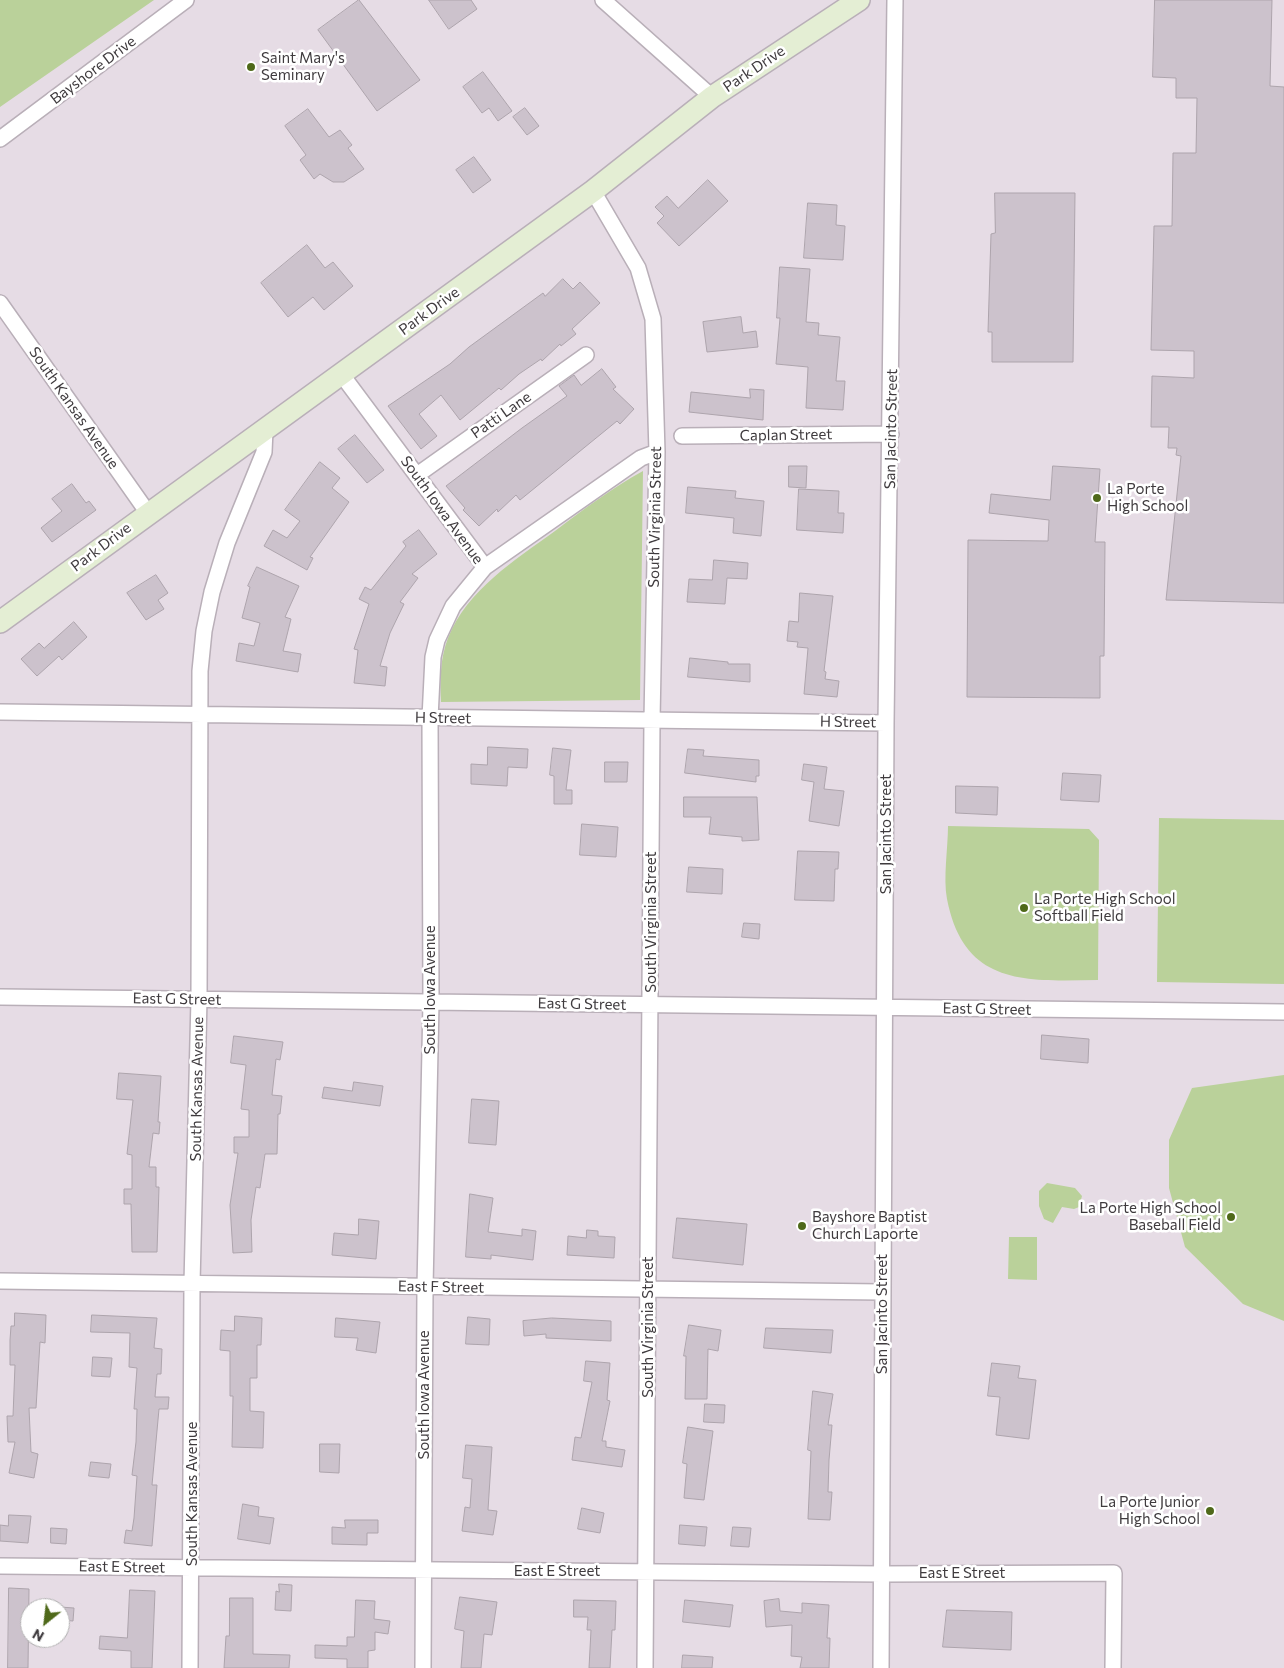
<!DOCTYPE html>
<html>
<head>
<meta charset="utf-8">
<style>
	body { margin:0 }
	#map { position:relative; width:1284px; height:1668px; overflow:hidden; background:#e6dce5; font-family:Commissioner,sans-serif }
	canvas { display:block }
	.north { position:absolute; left:20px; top:1598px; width:50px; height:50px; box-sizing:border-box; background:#fff; border:1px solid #b2b1b2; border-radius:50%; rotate:209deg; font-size:14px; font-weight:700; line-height:20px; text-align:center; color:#3f3b3e }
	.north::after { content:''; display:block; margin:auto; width:18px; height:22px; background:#4f691a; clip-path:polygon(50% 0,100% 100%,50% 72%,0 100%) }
</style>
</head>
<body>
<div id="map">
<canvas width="1284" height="1668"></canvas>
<div class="north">N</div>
</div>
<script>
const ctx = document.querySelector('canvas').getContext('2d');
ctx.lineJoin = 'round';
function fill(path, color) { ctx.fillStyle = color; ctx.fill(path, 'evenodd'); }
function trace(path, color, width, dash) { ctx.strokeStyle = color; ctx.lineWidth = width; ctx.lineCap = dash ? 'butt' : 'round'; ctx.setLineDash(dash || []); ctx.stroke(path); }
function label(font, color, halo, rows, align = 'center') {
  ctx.font = font + ' Commissioner,sans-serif'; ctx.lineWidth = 5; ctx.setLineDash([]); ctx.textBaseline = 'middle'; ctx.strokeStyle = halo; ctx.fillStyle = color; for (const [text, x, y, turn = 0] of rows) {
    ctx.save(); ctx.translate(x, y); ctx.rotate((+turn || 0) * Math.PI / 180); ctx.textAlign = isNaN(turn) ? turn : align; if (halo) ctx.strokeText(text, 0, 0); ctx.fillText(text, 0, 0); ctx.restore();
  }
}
fill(new Path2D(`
	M0,0H154L0,107Z
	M643,471L640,700L441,702C440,679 440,659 448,638C467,590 515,560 555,531C584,509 612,488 643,471Z
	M1159,818L1284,820V984L1157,982Z
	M948,826L1089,829L1099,840L1098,980C1027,981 964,987 947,899C943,878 948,848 948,826Z
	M1284,1075V1321L1243,1304L1185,1247L1169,1188V1140L1192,1088Z
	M1047,1183L1075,1188L1082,1196L1079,1207L1074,1209L1062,1207L1053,1223L1044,1219L1039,1206V1191Z
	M1009,1237H1037V1280L1008,1279Z`), '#bad19a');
const building = new Path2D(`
	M359,0L420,80L377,111L318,30Z
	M429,0H471L477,9L449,29Z
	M1155,0H1272L1270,86L1284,87V603L1166,600L1181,456L1176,455L1177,448H1168L1169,427H1151L1152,376L1194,378V351L1151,350L1154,226H1172L1173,153H1196L1197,98H1176V78L1153,77Z
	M483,72L512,111L498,121L489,108L482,113L463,87Z
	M525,108L539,126L527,135L513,117Z
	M308,109L329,137L340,130L352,145L348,148L364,169L344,182H333L320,174L314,179L300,160L306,155L285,126Z
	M474,157L491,180L473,193L456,170Z
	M708,180L728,201L679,246L657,223L664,216L655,207L667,196L678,208Z
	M995,193H1075L1073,362H992V332H988L991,234L995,233Z
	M808,203L837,205L836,225L845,226L843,260L804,258Z
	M307,245L325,268L333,262L353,286L324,310L313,297L288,317L261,283Z
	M780,267L810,269L806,322L819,323L818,335L840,337L836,381H845L843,410L806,408L808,367L776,364L780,318H777Z
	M563,279L573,289L580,282L600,303L572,329L576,334L561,346L560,344L542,361L541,359L519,374L501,390L499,388L460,420L441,395L419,414L437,436L421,449L388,406L450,364L469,347L543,293L545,296Z
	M741,317L743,333L756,331L758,347L707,352L703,322Z
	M602,369L616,387L613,389L634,409L620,424L617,421L520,500L516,495L498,512L497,509L479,526L463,510L465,508L446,486L522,428L567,396L559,386L574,375L581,385Z
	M750,389L764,390L763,420L689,412L691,392L750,398Z
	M355,435L384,470L367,483L338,449Z
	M320,462L340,478L332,488L349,502L310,557L313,558L307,570L264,546L273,530L287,538L300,521L285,510Z
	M789,466H807L806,488L789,487Z
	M1053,466L1100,469L1095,542H1105L1104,656H1100V698L967,697L968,540L1048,541L1049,520L989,513L991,494L1050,500Z
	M72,484L86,503L89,501L96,510L52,542L41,528L62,511L52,499Z
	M688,487L736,491L735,498L764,501L761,536L733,533L734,518L686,513Z
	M799,489L839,491L838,513H844L843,533L797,530Z
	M419,530L437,554L412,574L418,578L400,602L404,604L390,633L380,666L387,667L385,686L354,683L358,650L354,649L369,604L359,599L365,587L371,590L406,546L403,542Z
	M714,560L748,563L747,579L727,578L725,604L687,602L689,579L712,580Z
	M257,567L299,586L285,617L291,619L283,651L301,654L298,672L236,661L239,643L254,646L260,623L242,618L250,587L248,586Z
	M156,575L168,593L158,600L164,609L146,620L127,593Z
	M800,593L833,596L824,671L826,672L825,679L839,681L837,697L804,694L808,648L797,647L798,642L787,641L789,621L798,622Z
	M74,622L87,637L62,660L59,656L37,676L21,659L39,643L44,648Z
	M690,658L728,662V664H750V682L688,677Z
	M488,747L528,749L527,768L508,767L507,786L471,784V764L487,765Z
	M553,748L571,750L566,790H572V804H554V776L550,775Z
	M688,749L704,750L703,756L759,760V776H756V782L685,773Z
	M605,762H628L627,782H605Z
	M804,764L827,767L824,789L844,791L839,826L809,821L814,782L802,780Z
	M1063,773L1101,775L1099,802L1061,800Z
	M956,786L998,787L997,815L956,813Z
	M684,797H757L759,840L742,841V837L709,834L711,817H684Z
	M582,824L618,827L616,857L580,855Z
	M798,851L839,852L838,869H835L834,901L795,900Z
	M689,867L723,869L722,894L687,892Z
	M744,923L760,924L759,939L742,937Z
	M1042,1035L1089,1039L1088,1063L1041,1059Z
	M234,1036L283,1042L280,1060L276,1059L272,1095L282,1096L280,1114H278L277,1154H265L260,1188L256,1187L251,1220L252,1252L233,1253L230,1205L238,1153H234V1137H249V1110L241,1109L246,1065L231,1063Z
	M119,1073L161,1076L158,1122H160L159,1134L153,1133L149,1167H156V1187H159L157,1252H132L131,1204H124V1189H132V1155L127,1154L133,1100L117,1099Z
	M354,1082L383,1086L380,1106L322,1098L324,1087L352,1091Z
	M472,1099L499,1101L496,1145L469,1143Z
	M470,1194L493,1198L488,1232L522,1236V1229L536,1231L533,1260L491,1255V1259L466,1257Z
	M677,1218L747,1224L743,1265L673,1258Z
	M359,1219L379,1221L376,1259L332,1255L334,1233L358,1235Z
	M587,1230L598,1231V1236L615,1237L614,1258L567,1255L568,1236L586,1238Z
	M15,1313L46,1315L45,1343L40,1342L36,1408H29L31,1452L38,1454L34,1478L9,1473L15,1442H8L7,1416H13L15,1365H10V1340L11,1326H14Z
	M92,1315L157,1318L154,1348L162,1349L161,1374H157L155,1397H169L168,1409H159L152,1485H157L152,1546L124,1543L126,1530L132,1531L134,1518L137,1476L132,1475L136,1442L137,1409H134L137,1368L129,1367L130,1333L91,1332Z
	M235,1316L262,1318L261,1345H257V1378H250V1411L264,1412L263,1448L232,1447L233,1396H230V1351L220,1350L221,1330L234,1331Z
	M468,1317L490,1319L489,1345L466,1344Z
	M336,1318L380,1322L376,1353L356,1350L358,1338L335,1337Z
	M552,1318L611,1321V1341L546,1338V1334L524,1336L523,1321Z
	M689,1325L721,1330L718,1351L708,1349L707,1399H685L686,1356H684Z
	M766,1328L833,1330L831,1353L764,1348Z
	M93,1357L112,1358L110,1377L92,1376Z
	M586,1361L610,1363L607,1400L610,1401L602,1441H606V1447L625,1450L622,1467L572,1460L575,1437L581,1438L592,1382L584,1381Z
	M992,1363L1020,1366L1018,1378L1036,1380L1029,1439L996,1435L1000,1397L988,1396Z
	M813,1391L833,1394L828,1425H832L829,1460L828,1492H832L830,1520L808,1519L811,1451L808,1450Z
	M705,1404L725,1405L724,1423L704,1422Z
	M688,1427L713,1431L704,1500L684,1498L687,1464L683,1463Z
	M320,1444H340L339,1473L320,1472Z
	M466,1445L492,1447L488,1510L497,1511L493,1535L462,1531L465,1507L470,1508L472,1479L463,1478Z
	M91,1462L111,1464L109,1478L89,1476Z
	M243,1504L259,1507L258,1516L274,1518L270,1544L238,1539Z
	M582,1508L604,1513L600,1533L578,1529Z
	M9,1515L31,1516L28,1543L0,1541V1525L8,1526Z
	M345,1520H378V1533H367V1545L332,1544V1527L345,1528Z
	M680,1525L707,1527L705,1546L679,1544Z
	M733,1527L751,1528L749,1547L731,1546Z
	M51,1528L67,1529L66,1544L51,1543Z
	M279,1584L292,1585L291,1611L275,1610L276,1591L279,1592Z
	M9,1588L29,1589L28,1668H8Z
	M130,1590L155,1591L152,1668H131V1651L99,1649L100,1636L127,1638Z
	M460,1597L497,1602L492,1635L484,1634L481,1668H461L464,1631L455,1629Z
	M230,1598H253V1654L290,1655L289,1668H224L226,1636H229Z
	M779,1599L780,1611L802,1613V1603L829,1605L827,1638H830L829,1668H800L802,1657L791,1656L792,1625L766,1627L764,1601Z
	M356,1600L375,1601L374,1619L390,1621L388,1634L375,1632V1650L368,1651V1668H347V1659L315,1658V1645L347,1646V1637H354Z
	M574,1600L616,1601L615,1630H612L610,1668H589L591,1630H587L588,1617H574Z
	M685,1600L733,1605L730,1627L683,1622Z
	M60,1607L74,1608L73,1621L60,1620Z
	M947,1610L1012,1612L1011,1650L943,1647Z
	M683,1655L713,1657L712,1668H682Z`);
fill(building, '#ccc2cc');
trace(building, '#ada4ac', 1);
const street = new Path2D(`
	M603,0L712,97
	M0,139L186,0
	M593,191L638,268L653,319L657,452L652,720L645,1668
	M0,303L148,513
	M342,375L485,567
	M682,436L891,434
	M417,475L586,355
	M0,712L886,723
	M0,997L1284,1012
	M0,1281L881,1292
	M0,1566L882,1574L1114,1573L1113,1668
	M190,1668L192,1283L199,999L200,671L204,631L212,592L227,543L264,452L265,430
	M423,1668L425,1287L431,1002L430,718L433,657L437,640L453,606L485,567L641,458L657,452
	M881,1668L886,723L895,0`);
const secondary = new Path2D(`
	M0,622L593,191L712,97L859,0`);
trace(street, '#b9afb8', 18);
trace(secondary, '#b9afb8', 24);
trace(street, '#fff', 15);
trace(secondary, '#e4eed4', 21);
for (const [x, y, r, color] of [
	[251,67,5,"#4f691a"],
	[1097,498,5,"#4f691a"],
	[1024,908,5,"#4f691a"],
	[1231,1217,5,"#4f691a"],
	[802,1226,5,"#4f691a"],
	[1210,1511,5,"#4f691a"]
]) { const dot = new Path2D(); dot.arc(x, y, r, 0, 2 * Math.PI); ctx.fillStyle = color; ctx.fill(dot); trace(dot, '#fff', 2); }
label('15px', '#3f3b3e', '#fff', [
	["Saint Mary's",261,58],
	["Seminary",261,75],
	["La Porte",1107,489],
	["High School",1107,506],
	["La Porte High School",1034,899],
	["Softball Field",1034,916],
	["La Porte High School",1221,1208,"right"],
	["Baseball Field",1221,1225,"right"],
	["Bayshore Baptist",812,1217],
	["Church Laporte",812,1234],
	["La Porte Junior",1200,1502,"right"],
	["High School",1200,1519,"right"]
], 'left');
label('15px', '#3f3b3e', '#fff', [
	["Park Drive",754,69,-34],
	["Bayshore Drive",93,70,-37],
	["Park Drive",429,311,-36],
	["South Kansas Avenue",74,408,55],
	["Patti Lane",501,415,-35],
	["San Jacinto Street",891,429,-89],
	["Caplan Street",786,435,-1],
	["South Iowa Avenue",442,510,54],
	["South Virginia Street",655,517,-89],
	["Park Drive",101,547,-37],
	["H Street",443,718,1],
	["H Street",848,722,1],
	["San Jacinto Street",886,834,-90],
	["South Virginia Street",651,922,-90],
	["South Iowa Avenue",430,990,-90],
	["East G Street",177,999,1],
	["East G Street",582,1004,1],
	["East G Street",987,1009,1],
	["South Kansas Avenue",197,1089,-89],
	["East F Street",441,1287,1],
	["San Jacinto Street",882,1314,-90],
	["South Virginia Street",648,1327,-90],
	["South Iowa Avenue",424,1395,-90],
	["South Kansas Avenue",192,1494,-90],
	["East E Street",122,1567,1],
	["East E Street",557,1571],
	["East E Street",962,1573]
]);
</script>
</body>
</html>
